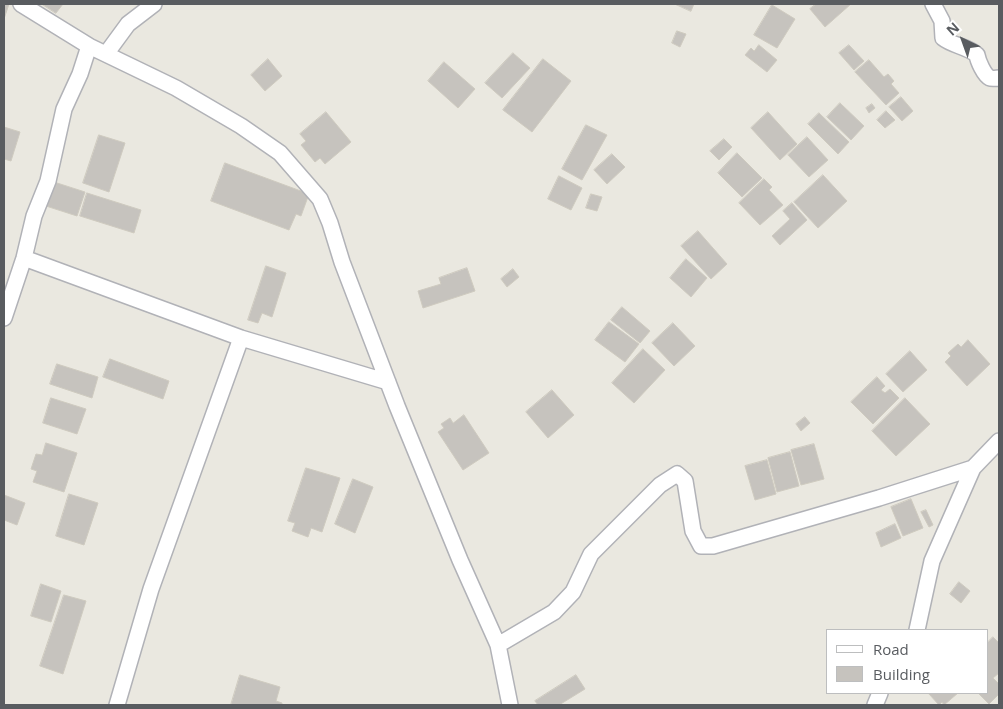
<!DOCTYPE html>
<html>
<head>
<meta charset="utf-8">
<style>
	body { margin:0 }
	#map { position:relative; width:1003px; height:709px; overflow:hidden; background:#eae8e0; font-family:"Open Sans",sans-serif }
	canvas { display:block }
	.frame { position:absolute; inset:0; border:5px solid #595c60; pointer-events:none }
	.legend { position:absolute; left:826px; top:629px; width:162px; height:65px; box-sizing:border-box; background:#fff; border:1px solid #bdbebf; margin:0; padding:6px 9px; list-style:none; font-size:15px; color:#595c60 }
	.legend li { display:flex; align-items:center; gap:10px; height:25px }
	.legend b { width:25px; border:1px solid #bdbebf }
	.north { position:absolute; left:938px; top:15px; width:50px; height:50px; -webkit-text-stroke:4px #fff; paint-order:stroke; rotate:318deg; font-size:14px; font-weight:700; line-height:20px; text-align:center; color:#595c60 }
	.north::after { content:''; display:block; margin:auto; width:18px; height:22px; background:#595c60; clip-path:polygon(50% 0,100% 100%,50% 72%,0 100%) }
</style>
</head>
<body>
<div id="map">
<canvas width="1003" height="709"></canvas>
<div class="frame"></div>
<ul class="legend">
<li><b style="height:6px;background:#fff"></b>Road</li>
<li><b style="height:14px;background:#c6c3be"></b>Building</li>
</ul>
<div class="north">N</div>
</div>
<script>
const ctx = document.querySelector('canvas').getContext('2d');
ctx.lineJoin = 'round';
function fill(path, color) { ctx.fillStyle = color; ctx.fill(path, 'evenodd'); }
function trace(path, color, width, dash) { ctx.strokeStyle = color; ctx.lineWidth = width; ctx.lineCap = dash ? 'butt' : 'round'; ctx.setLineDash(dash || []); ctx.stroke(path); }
const building = new Path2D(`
	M4,4H9L4,19Z
	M42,4H63L56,13Z
	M675,4H694L691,11Z
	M816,4H851L825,27L810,9Z
	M772,5L795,19L777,48L754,35Z
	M677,31L686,34L680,47L672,43Z
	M759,45L777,60L767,72L745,55L751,48L754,51Z
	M849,45L864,61L854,70L839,53Z
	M513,53L530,68L502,98L485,83Z
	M268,59L282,76L265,91L251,75Z
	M543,59L571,81L532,132L503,110Z
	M869,60L884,77L888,74L894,81L891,84L899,93L886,105L855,72Z
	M444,62L475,89L458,108L428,81Z
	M901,97L913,111L902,121L889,107Z
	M840,103L864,126L851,140L827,117Z
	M872,104L875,108L869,113L866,108Z
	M886,111L895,120L885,128L877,120Z
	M326,112L351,142L325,164L320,158L315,162L301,145L306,141L300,134Z
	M768,112L797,144L780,160L751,128Z
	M819,113L849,142L838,154L808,124Z
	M586,125L607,135L582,180L562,169Z
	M4,127L20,132L11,161L4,159Z
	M99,135L125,143L109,192L83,183Z
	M807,137L828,160L809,177L788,155Z
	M724,139L732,147L719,160L710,151Z
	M737,153L762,178L742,197L718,173Z
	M612,154L625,167L607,184L594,170Z
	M225,163L309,194L301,216L296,214L289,230L211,201Z
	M823,175L847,201L818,228L794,202Z
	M559,176L582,188L571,210L548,199Z
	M764,179L772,187L769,190L783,205L760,225L739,203Z
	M54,182L85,192L77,216L46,206Z
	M87,193L141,210L134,233L80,216Z
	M591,194L602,197L597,211L586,208Z
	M792,203L807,220L780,245L772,236L790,219L783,211Z
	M698,231L727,264L711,279L681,246Z
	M686,259L707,278L691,297L670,278Z
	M266,266L286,273L272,317L262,313L258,323L248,320Z
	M467,268L475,291L423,308L418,291L441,284L439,278Z
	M513,269L519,277L507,287L501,279Z
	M622,307L650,331L640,343L611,320Z
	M609,322L639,344L625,362L595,340Z
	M673,323L695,346L674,366L652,343Z
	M968,340L990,364L967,386L945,362L951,356L948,353L958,344L961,347Z
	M643,349L665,370L634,403L612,383Z
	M910,351L927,370L903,392L886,374Z
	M110,359L169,381L163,399L103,377Z
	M57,364L98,377L92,398L50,384Z
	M877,377L885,386L881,390L885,393L890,389L899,398L873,424L851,402Z
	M552,390L574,415L548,438L526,412Z
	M51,398L86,409L77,434L43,423Z
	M905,398L930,424L896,456L872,431Z
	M464,415L489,453L463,470L438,432L444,428L441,424L450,418L453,423Z
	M805,417L810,423L801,431L796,424Z
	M46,443L77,453L64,492L33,482L37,471L31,469L36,454L42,455Z
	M814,444L824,479L801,485L791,450Z
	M790,452L799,486L777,492L768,458Z
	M767,460L776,494L755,500L745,466Z
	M306,468L340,478L322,532L311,528L308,537L292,531L295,523L288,521Z
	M353,479L373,487L355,533L335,524Z
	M69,494L98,503L84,545L56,536Z
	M4,495L25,503L17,525L4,520Z
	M911,499L923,528L903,536L891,507Z
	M926,510L933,525L929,527L921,512Z
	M895,524L901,538L881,547L876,533Z
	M959,582L970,591L961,603L950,594Z
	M41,584L61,591L51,622L31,616Z
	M64,595L86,601L63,674L40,666Z
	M993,637L999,643V673L993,678L999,684V694L989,704L978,693H987V643Z
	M240,675L280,687L276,701L282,703V705H231Z
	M576,675L585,689L559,705H538L535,701Z
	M931,693H958L944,705L942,702L939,705L929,694Z`);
fill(building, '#c6c3be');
trace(building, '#cecabf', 1);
const street = new Path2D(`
	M933,4L942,21L943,38C953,46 967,46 977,55C978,61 984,75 990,78C992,79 997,78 999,78
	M89,46L176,88L241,126L280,153L320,199L330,223L342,262L397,406L460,560L498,645L510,705
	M106,54L128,24L154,4
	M24,258L241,338L388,382
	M4,318L24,258L34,216L48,181L64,109L80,74L89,46L21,4
	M917,630L932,561L973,468
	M498,645L554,612L573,592L591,554L660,485L677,474L685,481L693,531L701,546H713L879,498L973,468L999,441
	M117,705L151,589L241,338
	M875,705L880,693`);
trace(street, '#b1b2b7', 18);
trace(street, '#fff', 15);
</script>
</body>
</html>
